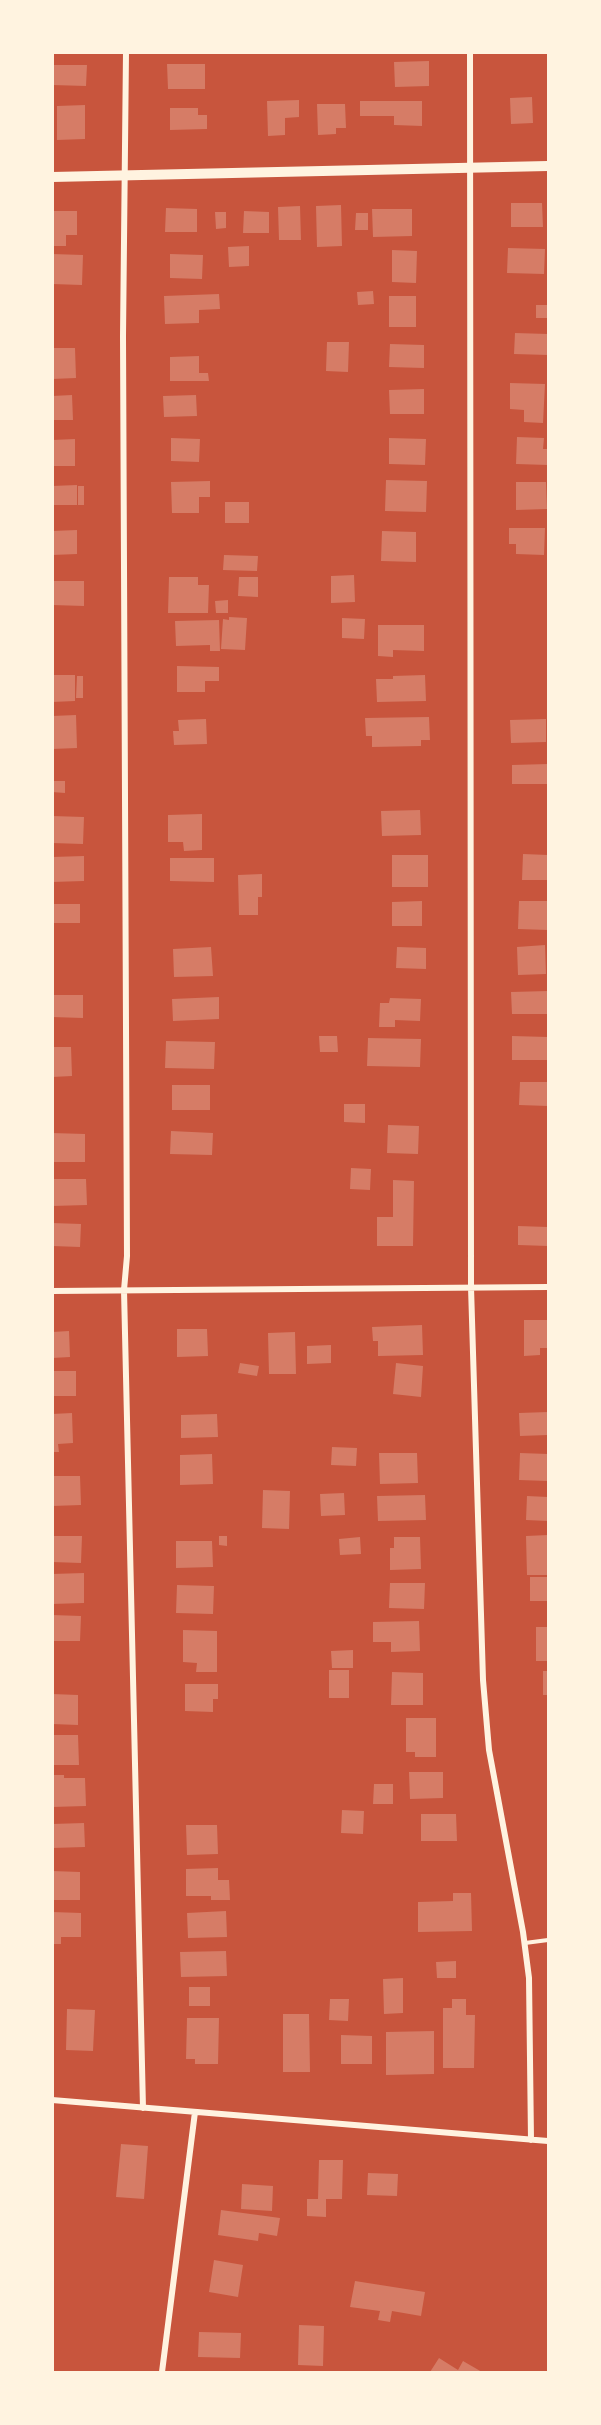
<!DOCTYPE html>
<html>
<head>
<meta charset="utf-8">
<style>
	body { margin:0 }
	#map { position:relative; width:601px; height:2425px; overflow:hidden; background:#c8553d; font-family:Overpass,sans-serif }
	canvas { display:block }
	.frame { position:absolute; inset:0; border:54px solid #fff3e0; pointer-events:none }
</style>
</head>
<body>
<div id="map">
<canvas width="601" height="2425"></canvas>
<div class="frame"></div>
</div>
<script>
const ctx = document.querySelector('canvas').getContext('2d');
ctx.lineJoin = 'round';
function fill(path, color) { ctx.fillStyle = color; ctx.fill(path, 'evenodd'); }
function trace(path, color, width, dash) { ctx.strokeStyle = color; ctx.lineWidth = width; ctx.lineCap = dash ? 'butt' : 'round'; ctx.setLineDash(dash || []); ctx.stroke(path); }
fill(new Path2D(`
	M429,61V86L395,87L394,62Z
	M167,64H205V89H168Z
	M52,65H87L86,86L52,85Z
	M532,97L533,123L511,124L510,98Z
	M299,100V117L285,118V135L268,136L267,101Z
	M360,101H422V126L394,125V116H360Z
	M317,104H345L346,128H336V134L318,135Z
	M85,105V139L57,140V106Z
	M170,108H198V115H207V129L170,130Z
	M511,203H542L543,227H511Z
	M341,205L342,246L317,247L316,206Z
	M300,206L301,240H279L278,207Z
	M166,208L197,209V232H165Z
	M372,209H412V236L373,237Z
	M52,211H77V235H66V246H52Z
	M244,211L269,212V233H243Z
	M215,212H226V228L216,229Z
	M356,213H368V230H355Z
	M249,246V266L229,267L228,247Z
	M508,248L545,249L544,274L507,273Z
	M392,250L417,251L416,283L392,282Z
	M52,254L83,255L82,285L52,284Z
	M170,254L203,255L202,279L170,278Z
	M373,291L374,304L358,305L357,292Z
	M219,294L220,309L199,310V323L165,324L164,296Z
	M389,296H416V327H389Z
	M536,305H548V318H536Z
	M515,333L548,334V355L514,354Z
	M327,342H349L348,372L326,371Z
	M390,344L424,345V368L389,367Z
	M52,348H75L76,378L52,379Z
	M199,356V373H208L209,381H170V357Z
	M510,383L545,384L543,423L524,422V410L510,409Z
	M424,389V414H390L389,390Z
	M72,395L73,420H52V396Z
	M196,395L197,416L164,417L163,396Z
	M517,437L544,438L543,449H548V465L516,464Z
	M171,438L200,439L199,462L171,461Z
	M389,438L426,439L425,465L389,464Z
	M75,439V466H52V440Z
	M386,480L427,481L426,512L385,511Z
	M210,481V497H199V513H172L171,482Z
	M516,482H546L547,509L516,510Z
	M77,485V505H52V486Z
	M78,486H84V505H78Z
	M225,502H249V523H225Z
	M509,528H545L544,555L516,554V544H509Z
	M77,530V554L52,555V531Z
	M382,531L416,532V562L381,561Z
	M224,555L258,556L257,571L223,570Z
	M354,575L355,602L331,603V576Z
	M169,577H198V585H209L208,613H168Z
	M239,577H258V597L238,596Z
	M52,581H84V606L52,605Z
	M228,600V613H216L215,601Z
	M229,617L247,618L245,650L221,649L223,619L229,620Z
	M342,618L365,619L364,639L342,638Z
	M219,620L220,651H210V645L176,646L175,621Z
	M378,625H424V651L393,650V657L378,656Z
	M177,666L219,667V681H205V692H177Z
	M52,675H75V701L52,702Z
	M425,675L426,701L377,702L376,679H393V676Z
	M77,676H83V698H76Z
	M76,715L77,748L52,749V716Z
	M429,717L430,740H421V746L372,747V736H366L365,718Z
	M206,719L207,744L174,745L173,731H179L178,720Z
	M546,719V742L511,743L510,720Z
	M548,764V784H512V765Z
	M52,781H65V793L52,792Z
	M420,810L421,835L382,836L381,811Z
	M202,814V850L184,851L183,842H168V815Z
	M52,816L84,817L83,844L52,843Z
	M523,854L548,855V880H522Z
	M392,855H428V887H392Z
	M84,856V881L52,882V857Z
	M170,858H214V882L170,881Z
	M262,874V897H258V915H239L238,875Z
	M422,901V926H392V902Z
	M519,901H548V930L518,929Z
	M52,904H80V923H52Z
	M545,945L546,974L518,975L517,947Z
	M211,947L213,976L174,977L173,949Z
	M397,947L426,948V969L396,968Z
	M548,991V1014H512L511,992Z
	M52,995H83V1018L52,1017Z
	M219,997V1019L173,1021L172,999Z
	M390,998L421,999L420,1021L395,1020V1027H379L380,1003H389Z
	M319,1036H337L338,1052H320Z
	M512,1036L548,1037V1060H512Z
	M368,1038L421,1039L420,1067L367,1066Z
	M166,1041L215,1042L214,1069L165,1068Z
	M52,1047H71L72,1076L52,1077Z
	M520,1082H548V1106L519,1105Z
	M172,1085H210V1110H172Z
	M344,1104H365V1123L344,1122Z
	M388,1125L419,1126L418,1154L387,1153Z
	M171,1131L213,1133L212,1155L170,1154Z
	M52,1133L85,1134V1162H52Z
	M351,1168L371,1169L370,1190L350,1189Z
	M52,1179H86L87,1205L52,1206Z
	M393,1180L414,1181L413,1246H377V1217H393Z
	M52,1223L81,1224L80,1247L52,1246Z
	M518,1226L548,1227V1246L518,1245Z
	M524,1320H548V1348H540V1355L524,1356Z
	M422,1325L423,1355L378,1356V1341H373L372,1327Z
	M177,1329H207L208,1356L177,1357Z
	M69,1331L70,1357L52,1358V1332Z
	M295,1332L296,1374H269L268,1333Z
	M331,1345V1363L307,1364V1346Z
	M240,1363L259,1366L257,1376L238,1373Z
	M396,1363L423,1366L421,1397L393,1394Z
	M52,1371H76V1396H52Z
	M548,1412V1435L520,1436L519,1413Z
	M72,1413L73,1443L58,1444L59,1452H52V1414Z
	M217,1414L218,1437L181,1438V1415Z
	M332,1447L357,1448L356,1466L331,1465Z
	M379,1453H417L418,1483L380,1484Z
	M520,1453L548,1454V1481L519,1480Z
	M212,1454L213,1484L180,1485V1455Z
	M52,1476H80L81,1505L52,1506Z
	M263,1490L290,1491L289,1529L262,1528Z
	M344,1493L345,1515L321,1516L320,1494Z
	M425,1495L426,1520L378,1521L377,1496Z
	M527,1496L548,1497V1521L526,1520Z
	M548,1535V1575H527L526,1536Z
	M52,1536H82L81,1563L52,1562Z
	M219,1536H227V1546L219,1545Z
	M360,1537L361,1554L340,1555L339,1539Z
	M394,1537H420L421,1569L390,1570V1548H394Z
	M176,1541H212L213,1567L176,1568Z
	M84,1573V1603L52,1604V1574Z
	M530,1577H548V1601H530Z
	M390,1583H425L424,1609L389,1608Z
	M177,1585L214,1586L213,1614L176,1613Z
	M52,1615L81,1616L80,1641H52Z
	M419,1621L420,1651L391,1652V1642H373V1622Z
	M536,1627H548V1661H536Z
	M183,1630L217,1631V1672H196L197,1663L183,1662Z
	M353,1650V1668H332L331,1651Z
	M329,1670H349V1698H329Z
	M543,1671H548V1695H543Z
	M392,1672L423,1673V1705H391Z
	M185,1684H218V1699H213V1712L185,1711Z
	M52,1694L78,1695V1725L52,1724Z
	M406,1718H436V1757H415V1752H406Z
	M52,1735H78L79,1765H52Z
	M409,1772H443V1798L410,1799Z
	M52,1775H64V1778H85L86,1806L52,1807Z
	M374,1784H393V1804H373Z
	M342,1810L364,1811L363,1834L341,1833Z
	M421,1814H456L457,1841H421Z
	M84,1823L85,1847L52,1848V1824Z
	M186,1825H217L218,1854L187,1855Z
	M218,1868V1880H229L230,1900H211V1896H186V1869Z
	M52,1871L80,1872V1900H52Z
	M453,1893H471L472,1931L418,1932V1902L453,1901Z
	M226,1911L227,1937L188,1938L187,1913Z
	M52,1912L81,1913V1937H61V1944H52Z
	M226,1951L227,1976L181,1977L180,1952Z
	M456,1961V1978H437L436,1962Z
	M403,1978V2013L384,2014L383,1979Z
	M189,1987H210V2006H189Z
	M330,1999H349L348,2021L329,2020Z
	M452,1999H466V2015H475L474,2068H443V2008H452Z
	M67,2009L95,2010L93,2051L66,2050Z
	M283,2014H309L310,2072H283Z
	M187,2018H219L218,2064H195V2059H186Z
	M434,2031V2074L386,2075V2032Z
	M341,2035L372,2036V2064H341Z
	M121,2144L148,2146L144,2199L116,2197Z
	M319,2160H343L342,2199H326V2217L307,2216V2199H318Z
	M368,2173L398,2174L397,2196L367,2195Z
	M242,2184L273,2186L272,2211L241,2209Z
	M221,2210L280,2218L277,2236L259,2233L258,2241L218,2235Z
	M214,2260L243,2265L238,2297L209,2292Z
	M355,2281L425,2292L421,2316L392,2311L390,2322L378,2320L380,2311L350,2307Z
	M299,2325L324,2326L323,2366L298,2365Z
	M199,2332L241,2333L240,2358L198,2357Z
	M439,2358L458,2370L463,2361L482,2372H430Z`), '#d67c66');
trace(new Path2D(`
	M525,1943L548,1940`), '#fff3e0', 4);
trace(new Path2D(`
	M126,52L123,336L127,1256L124,1290L143,2108
	M470,52L471,1287L483,1680L489,1750L523,1932L529,1978L531,2140
	M52,1291L548,1287
	M52,2100L548,2141
	M162,2372L195,2112`), '#fff3e0', 6);
trace(new Path2D(`
	M52,177L548,166`), '#fff3e0', 10);
</script>
</body>
</html>
